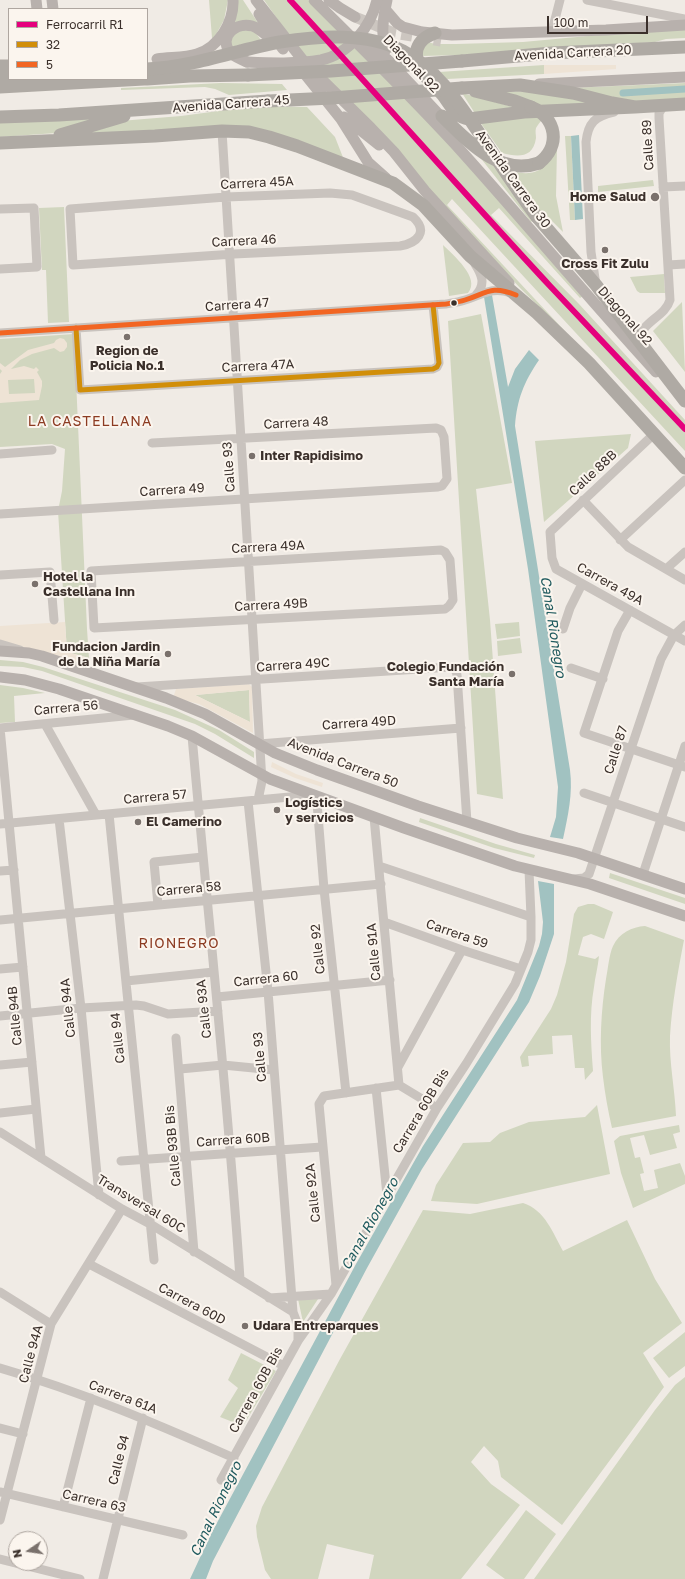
<!DOCTYPE html>
<html>
<head>
<meta charset="utf-8">
<style>
	body { margin:0 }
	#map { position:relative; width:685px; height:1579px; overflow:hidden; background:#f0ebe5; font-family:"Golos Text",sans-serif }
	canvas { display:block }
	.legend { position:absolute; left:8px; top:8px; width:140px; height:72px; box-sizing:border-box; background:#fbf5ee; border:1px solid #aea6a0; margin:0; padding:5px 7px; list-style:none; font-size:12px; color:#3b302b }
	.legend li { display:flex; align-items:center; gap:8px; height:20px }
	.legend b { width:20px; border:1px solid #aea6a0 }
	.north { position:absolute; left:8px; top:1531px; width:40px; height:40px; box-sizing:border-box; background:#fbf5ee; border:1px solid #aea6a0; border-radius:50%; rotate:257deg; font-size:11px; font-weight:700; line-height:16px; text-align:center; color:#3b302b }
	.north::after { content:''; display:block; margin:auto; width:14px; height:18px; background:#7a716c; clip-path:polygon(50% 0,100% 100%,50% 72%,0 100%) }
	.scale { position:absolute; left:547px; top:16px; width:101px; height:18px; box-sizing:border-box; border:2px solid #3b302b; border-top:0; padding-left:5px; font-size:12px; line-height:14px; white-space:nowrap; color:#3b302b; -webkit-text-stroke:3px #fbf5ee; paint-order:stroke }
</style>
</head>
<body>
<div id="map">
<canvas width="685" height="1579"></canvas>
<ul class="legend">
<li><b style="height:5px;background:#e5007d"></b>Ferrocarril R1</li>
<li><b style="height:5px;background:#d18e09"></b>32</li>
<li><b style="height:5px;background:#f26522"></b>5</li>
</ul>
<div class="north">N</div>
<div class="scale">100 m</div>
</div>
<script>
const ctx = document.querySelector('canvas').getContext('2d');
ctx.lineJoin = 'round';
function fill(path, color) { ctx.fillStyle = color; ctx.fill(path, 'evenodd'); }
function trace(path, color, width, dash) { ctx.strokeStyle = color; ctx.lineWidth = width; ctx.lineCap = dash ? 'butt' : 'round'; ctx.setLineDash(dash || []); ctx.stroke(path); }
function label(font, color, halo, rows, align = 'center') {
  ctx.font = font + ' "Golos Text",sans-serif'; ctx.lineWidth = 4; ctx.setLineDash([]); ctx.textBaseline = 'middle'; ctx.strokeStyle = halo; ctx.fillStyle = color; for (const [text, x, y, turn = 0] of rows) {
    ctx.save(); ctx.translate(x, y); ctx.rotate((+turn || 0) * Math.PI / 180); ctx.textAlign = isNaN(turn) ? turn : align; if (halo) ctx.strokeText(text, 0, 0); ctx.fillText(text, 0, 0); ctx.restore();
  }
}
fill(new Path2D(`
	M209,0H228L224,20L214,38H212Z
	M235,0H243L260,26L229,27Z
	M264,0H308L416,107L583,296L580,298L499,208L491,215L579,304L685,420V451L452,199L447,205L576,343L521,289L316,68L297,47Z
	M685,27V38L666,39L655,42L462,55L421,56L425,42L437,44H456L523,42Z
	M240,29L255,32L261,40L231,47L230,38Z
	M544,65V74L447,79L439,72Z
	M221,83L282,84L287,90L229,95L215,89L205,87L121,90V88Z
	M685,83V100L628,102L569,88Z
	M537,91L608,106L544,108L495,92Z
	M462,93L524,110L476,115Z
	M256,106L307,107L335,137L344,160L283,136H71L120,121L181,116Z
	M533,114L542,120C540,122 537,126 536,128C535,131 536,135 536,138C533,159 517,157 502,153L480,122Z
	M110,116L56,133L0,137V121Z
	M565,136H571L575,220H570Z
	M557,147L556,196L563,232L542,211L531,222L479,156C496,164 520,180 539,170C547,165 552,155 557,147Z
	M653,180L654,186L598,192V186Z
	M64,207L69,322L48,323L46,270H42L39,208Z
	M443,245C453,255 481,278 468,293L449,296Z
	M664,274L665,293H640L637,291L630,277Z
	M682,302L685,372L653,331Z
	M481,314L512,483L476,489L490,620L503,799L477,794L448,321Z
	M74,334L87,629L89,658L67,652L58,511L62,491L65,449L52,444L0,447V339Z
	M631,434L628,448L544,522L535,441Z
	M519,622L520,636L497,639L495,624Z
	M520,638L522,653L498,656L497,641Z
	M0,660L23,662L43,667L175,710L219,730L254,752V758L215,734L195,724L42,671L23,667L0,666Z
	M0,685L23,688L45,693L14,696L15,722L0,723Z
	M249,690L250,722L195,695Z
	M420,818L496,844L535,855L534,858L494,848L419,822Z
	M610,873L685,898V904L609,878Z
	M588,904H594L613,912L604,939L591,934L583,937L578,955L595,959L599,956C598,967 595,977 594,987C589,1015 591,1043 593,1071L585,1080L584,1068H575L572,1035L552,1036L553,1054L528,1056L529,1066L522,1067L520,1057L551,1009L557,995L566,962L574,914L578,907Z
	M645,926L684,940C678,971 672,1004 670,1036C669,1063 675,1089 676,1116L612,1128C608,1111 605,1094 603,1077C599,1045 601,1010 606,979C608,969 609,955 613,946C619,933 632,927 645,926Z
	M597,1105L610,1174L477,1204L431,1201L436,1185L463,1143L490,1142L500,1133L529,1122L585,1117Z
	M679,1125L680,1132L673,1134L677,1148L650,1155L644,1135L630,1138L635,1158L640,1157L644,1173L640,1174L644,1191L658,1188L654,1170L680,1163L685,1176V1184L633,1208L621,1173L614,1141L620,1136Z
	M523,1203C545,1210 553,1233 563,1251L627,1220L655,1279L682,1323L643,1353L664,1387L562,1525L501,1477L498,1461L484,1446L471,1462L491,1484L520,1505L461,1579H369L374,1555L327,1544L318,1579H271L265,1570L257,1537L256,1526L262,1507L340,1359L423,1210L470,1214Z
	M320,1296L303,1322L298,1299Z
	M685,1332V1366L669,1378L653,1358Z
	M241,1353L276,1371L243,1426L220,1417L238,1388L228,1380Z
	M685,1377V1579H534L655,1410L675,1385Z
	M526,1510L556,1534L524,1579H505L486,1565Z`), '#d1d6bf');
fill(new Path2D(`
	M544,65H616V69L544,74Z
	M60,338L64,339L67,343V347L64,351L60,352L54,348L32,354L20,360L11,369L24,366L34,369L36,367L39,370L37,372L42,381V386L39,400L0,403V374L2,371L0,369V363L5,367L28,350L54,343L56,340ZM34,379L35,393L9,394L8,380Z
	M65,622L67,652L89,658V667L0,640V626Z
	M249,684L252,687L253,733L199,704L175,698L174,695L176,689ZM249,690L250,722L195,695H196Z
	M272,762L296,774L323,783L322,787L295,778L271,767Z`), '#eee3d5');
fill(new Path2D(`
	M579,135L583,219L575,220L571,136Z
	M492,295L508,387L515,369L529,350L539,360C524,382 517,399 515,426L570,770C573,794 568,815 563,839L550,837L556,817L558,787L528,569L484,297Z
	M538,881L554,884V934L540,976L529,1002L422,1169L367,1268L213,1561L206,1579H190L211,1534L356,1264L423,1146L517,1000L539,946L542,934L543,922Z`), '#a1c2c1');
trace(new Path2D(`
	M623,93L685,89`), '#a1c2c1', 7);
trace(new Path2D(`
	M355,17L394,33L441,41`), '#ccc6c0', 11, [11, 5.5]);
trace(new Path2D(`
	M587,0L685,19
	M552,31L560,0
	M222,131L262,781L258,800
	M663,187L685,186
	M330,193L352,195L413,217C429,232 417,243 400,246L234,254L73,265L70,209L226,197Z
	M0,209L34,208L37,267L0,269
	M475,264C482,275 486,284 476,295
	M668,265L685,264
	M596,285L591,252L586,142C588,123 595,116 614,112
	M76,328L80,390L433,369L437,367L439,363L433,305
	M0,333L446,304C452,303 459,302 465,300C482,295 492,286 511,293
	M639,340C642,321 665,317 670,300L659,118V113L664,105
	M654,434L550,532L552,558L556,569L685,641
	M0,454L52,450
	M583,500L628,547L685,580
	M0,514L438,487L442,486L447,479L444,437L441,430L436,428L152,443
	M620,540L685,480
	M441,550L445,552L450,560L453,600L449,606L445,609L94,628L91,571Z
	M666,569L685,552
	M0,575L50,572L54,620
	M630,610L618,631L584,733L685,767
	M563,629L570,608L582,584
	M0,644L20,650
	M571,668L603,679
	M137,687L451,667L456,671L457,675L467,822
	M45,724L96,815
	M0,728L41,1158
	M0,728L134,715
	M192,736C208,917 228,1098 240,1279
	M259,744L461,728
	M584,793L685,827
	M248,801L268,991L293,1312
	M317,803L324,889L346,1093
	M109,814L154,1260
	M374,817L399,1085
	M59,819L81,1008L99,1195
	M0,824L311,795
	M379,866L531,917
	M0,871L14,870
	M643,874L685,746
	M574,879L584,878L589,874L661,659L674,635L685,625
	M158,905L154,862L203,857
	M0,920L381,884
	M384,922L462,950L521,969
	M0,969L23,967
	M126,981L214,972
	M217,997L390,980
	M0,1016L81,1008L136,1005L144,1006L168,1014L218,1011
	M176,1038L194,1252
	M0,1065L32,1062
	M398,1067L462,950
	M180,1069L223,1065L274,1070
	M376,1088L387,1195
	M0,1113L36,1109
	M0,1132L122,1209L152,1225L293,1312L298,1325V1341
	M121,1161L322,1147
	M89,1264L284,1366
	M336,1285L319,1104L324,1096L399,1085L437,1108
	M0,1292L51,1324
	M269,1298L331,1294
	M0,1368C80,1391 157,1424 234,1458
	M0,1428L23,1434
	M221,1480L298,1341L331,1294L437,1108L466,1064L515,984L528,952L531,940V917L529,870
	M0,1492L183,1535
	M63,1507L91,1398
	M0,1520L51,1324L122,1209
	M0,1559L80,1579
	M103,1579L143,1418`), '#c9c3be', 9);
trace(new Path2D(`
	M36,0L37,9
	M52,0L53,9
	M256,0L305,63L371,128L394,152L425,191L509,283
	M314,0C361,47 409,94 454,143C522,218 587,297 656,372
	M329,0L340,8L355,17
	M385,9L397,23L403,27L422,32L452,35L606,30L685,25
	M259,14L268,29L283,49
	M365,39L389,61L446,122
	M385,51C381,33 383,18 387,0
	M157,59C170,57 185,58 197,54C219,47 234,22 233,0
	M247,62C241,59 233,57 229,51C219,35 237,22 252,26C259,28 266,35 272,40
	M300,68L341,119L368,162L386,178
	M539,84L685,77
	M344,117L379,145
	M0,651L29,653L42,656L166,698L205,714L275,753L317,770L418,806L517,838L578,853L685,889
	M0,677L25,680L59,689L168,726L192,736L270,779L404,828L515,866L590,884L685,916`), '#b8b1ad', 11);
trace(new Path2D(`
	M435,33C426,36 420,40 417,49C413,69 431,82 442,94C450,104 455,117 469,119L524,112L635,107
	M462,61L552,53L685,47
	M0,66H9
	M0,75H9
	M147,79L190,76L248,75
	M0,87L144,79
	M462,88L520,85L573,93L612,103L635,107L685,104
	M475,91L515,101L531,107
	M442,116C468,141 499,177 539,163
	M0,117L59,115L268,101
	M60,135L124,116
	M0,143L155,136L222,131L249,132L269,137L297,146L393,183L423,205L470,256L537,313L589,363L685,468
	M537,217L596,285L685,401`), '#afaaa4', 13);
trace(new Path2D(`
	M247,62C271,63 297,64 321,60C349,54 371,27 377,0`), '#b8b1ad', 11);
trace(new Path2D(`
	M147,69C193,67 236,50 280,42C320,36 366,32 403,51C434,67 456,99 475,127C496,157 515,188 537,217
	M248,75L331,71L462,61
	M268,101L332,98L462,88
	M531,107C557,118 561,146 539,163`), '#afaaa4', 13);
trace(new Path2D(`
	M76,328L80,390L433,369L437,367L439,363L433,305`), '#d18e09', 5);
trace(new Path2D(`
	M0,333L446,304C452,303 459,302 465,300C487,293 491,285 516,295`), '#f26522', 5);
trace(new Path2D(`
	M290,0C377,94 462,191 550,286C595,334 640,381 685,429`), '#e5007d', 6);
for (const [x, y, r, color] of [
	[655,197,5,"#7a716c"],
	[605,250,4,"#7a716c"],
	[454,303,3.5,"#3b302b"],
	[127,337,4,"#7a716c"],
	[252,456,4,"#7a716c"],
	[35,584,4,"#7a716c"],
	[168,654,4,"#7a716c"],
	[512,674,4,"#7a716c"],
	[277,810,4,"#7a716c"],
	[138,822,4,"#7a716c"],
	[245,1326,4,"#7a716c"]
]) { const dot = new Path2D(); dot.arc(x, y, r, 0, 2 * Math.PI); ctx.fillStyle = color; ctx.fill(dot); trace(dot, '#fbf5ee', 1.5); }
label('13px', '#3b302b', '#fbf5ee', [
	["Avenida Carrera 20",573,53,-3],
	["Diagonal 92",411,64,46],
	["Avenida Carrera 45",231,104,-4],
	["Calle 89",648,145,-93],
	["Avenida Carrera 30",513,179,54],
	["Carrera 45A",257,183,-3],
	["Carrera 46",244,241,-3],
	["Carrera 47",237,305,-4],
	["Diagonal 92",625,316,48],
	["Carrera 47A",258,366,-3],
	["Carrera 48",296,423,-3],
	["Calle 93",229,467,-94],
	["Calle 88B",593,473,-43],
	["Carrera 49",172,490,-4],
	["Carrera 49A",268,547,-3],
	["Carrera 49A",610,584,29],
	["Carrera 49B",271,605,-3],
	["Carrera 49C",293,665,-4],
	["Carrera 56",66,708,-5],
	["Carrera 49D",359,723,-4],
	["Calle 87",616,750,-72],
	["Avenida Carrera 50",343,763,21],
	["Carrera 57",155,797,-5],
	["Carrera 58",189,889,-5],
	["Carrera 59",457,934,19],
	["Calle 92",318,949,-96],
	["Calle 91A",374,952,-95],
	["Carrera 60",266,979,-6],
	["Calle 94A",68,1008,-96],
	["Calle 93A",204,1009,-96],
	["Calle 94B",15,1016,-95],
	["Calle 94",118,1038,-96],
	["Calle 93",260,1057,-95],
	["Carrera 60B Bis",421,1111,-59],
	["Carrera 60B",233,1140,-4],
	["Calle 93B Bis",173,1146,-95],
	["Calle 92A",313,1193,-96],
	["Transversal 60C",141,1204,31],
	["Carrera 60D",192,1304,28],
	["Calle 94A",31,1354,-75],
	["Carrera 60B Bis",256,1390,-61],
	["Carrera 61A",123,1397,21],
	["Calle 94",119,1460,-76],
	["Carrera 63",94,1501,13]
]);
label('bold 13px', '#3b302b', '#fbf5ee', [
	["Home Salud",646,197,"right"],
	["Cross Fit Zulu",605,264,"center"],
	["Region de",127,351,"center"],
	["Policia No.1",127,366,"center"],
	["Inter Rapidisimo",260,456],
	["Hotel la",43,577],
	["Castellana Inn",43,592],
	["Fundacion Jardin",160,647,"right"],
	["de la Niña María",160,662,"right"],
	["Colegio Fundación",504,667,"right"],
	["Santa María",504,682,"right"],
	["Logístics",285,803],
	["y servicios",285,818],
	["El Camerino",146,822],
	["Udara Entreparques",253,1326]
], 'left');
ctx.letterSpacing = '1px';
label('14px', '#8c3b22', '#fbf5ee', [
	["LA CASTELLANA",90,422],
	["RIONEGRO",179,944]
]);
ctx.letterSpacing = '0px';
label('italic 14px', '#1f5a5e', '#fbf5ee', [
	["Canal Rionegro",553,627,81],
	["Canal Rionegro",370,1224,-61],
	["Canal Rionegro",216,1509,-65]
]);
</script>
</body>
</html>
